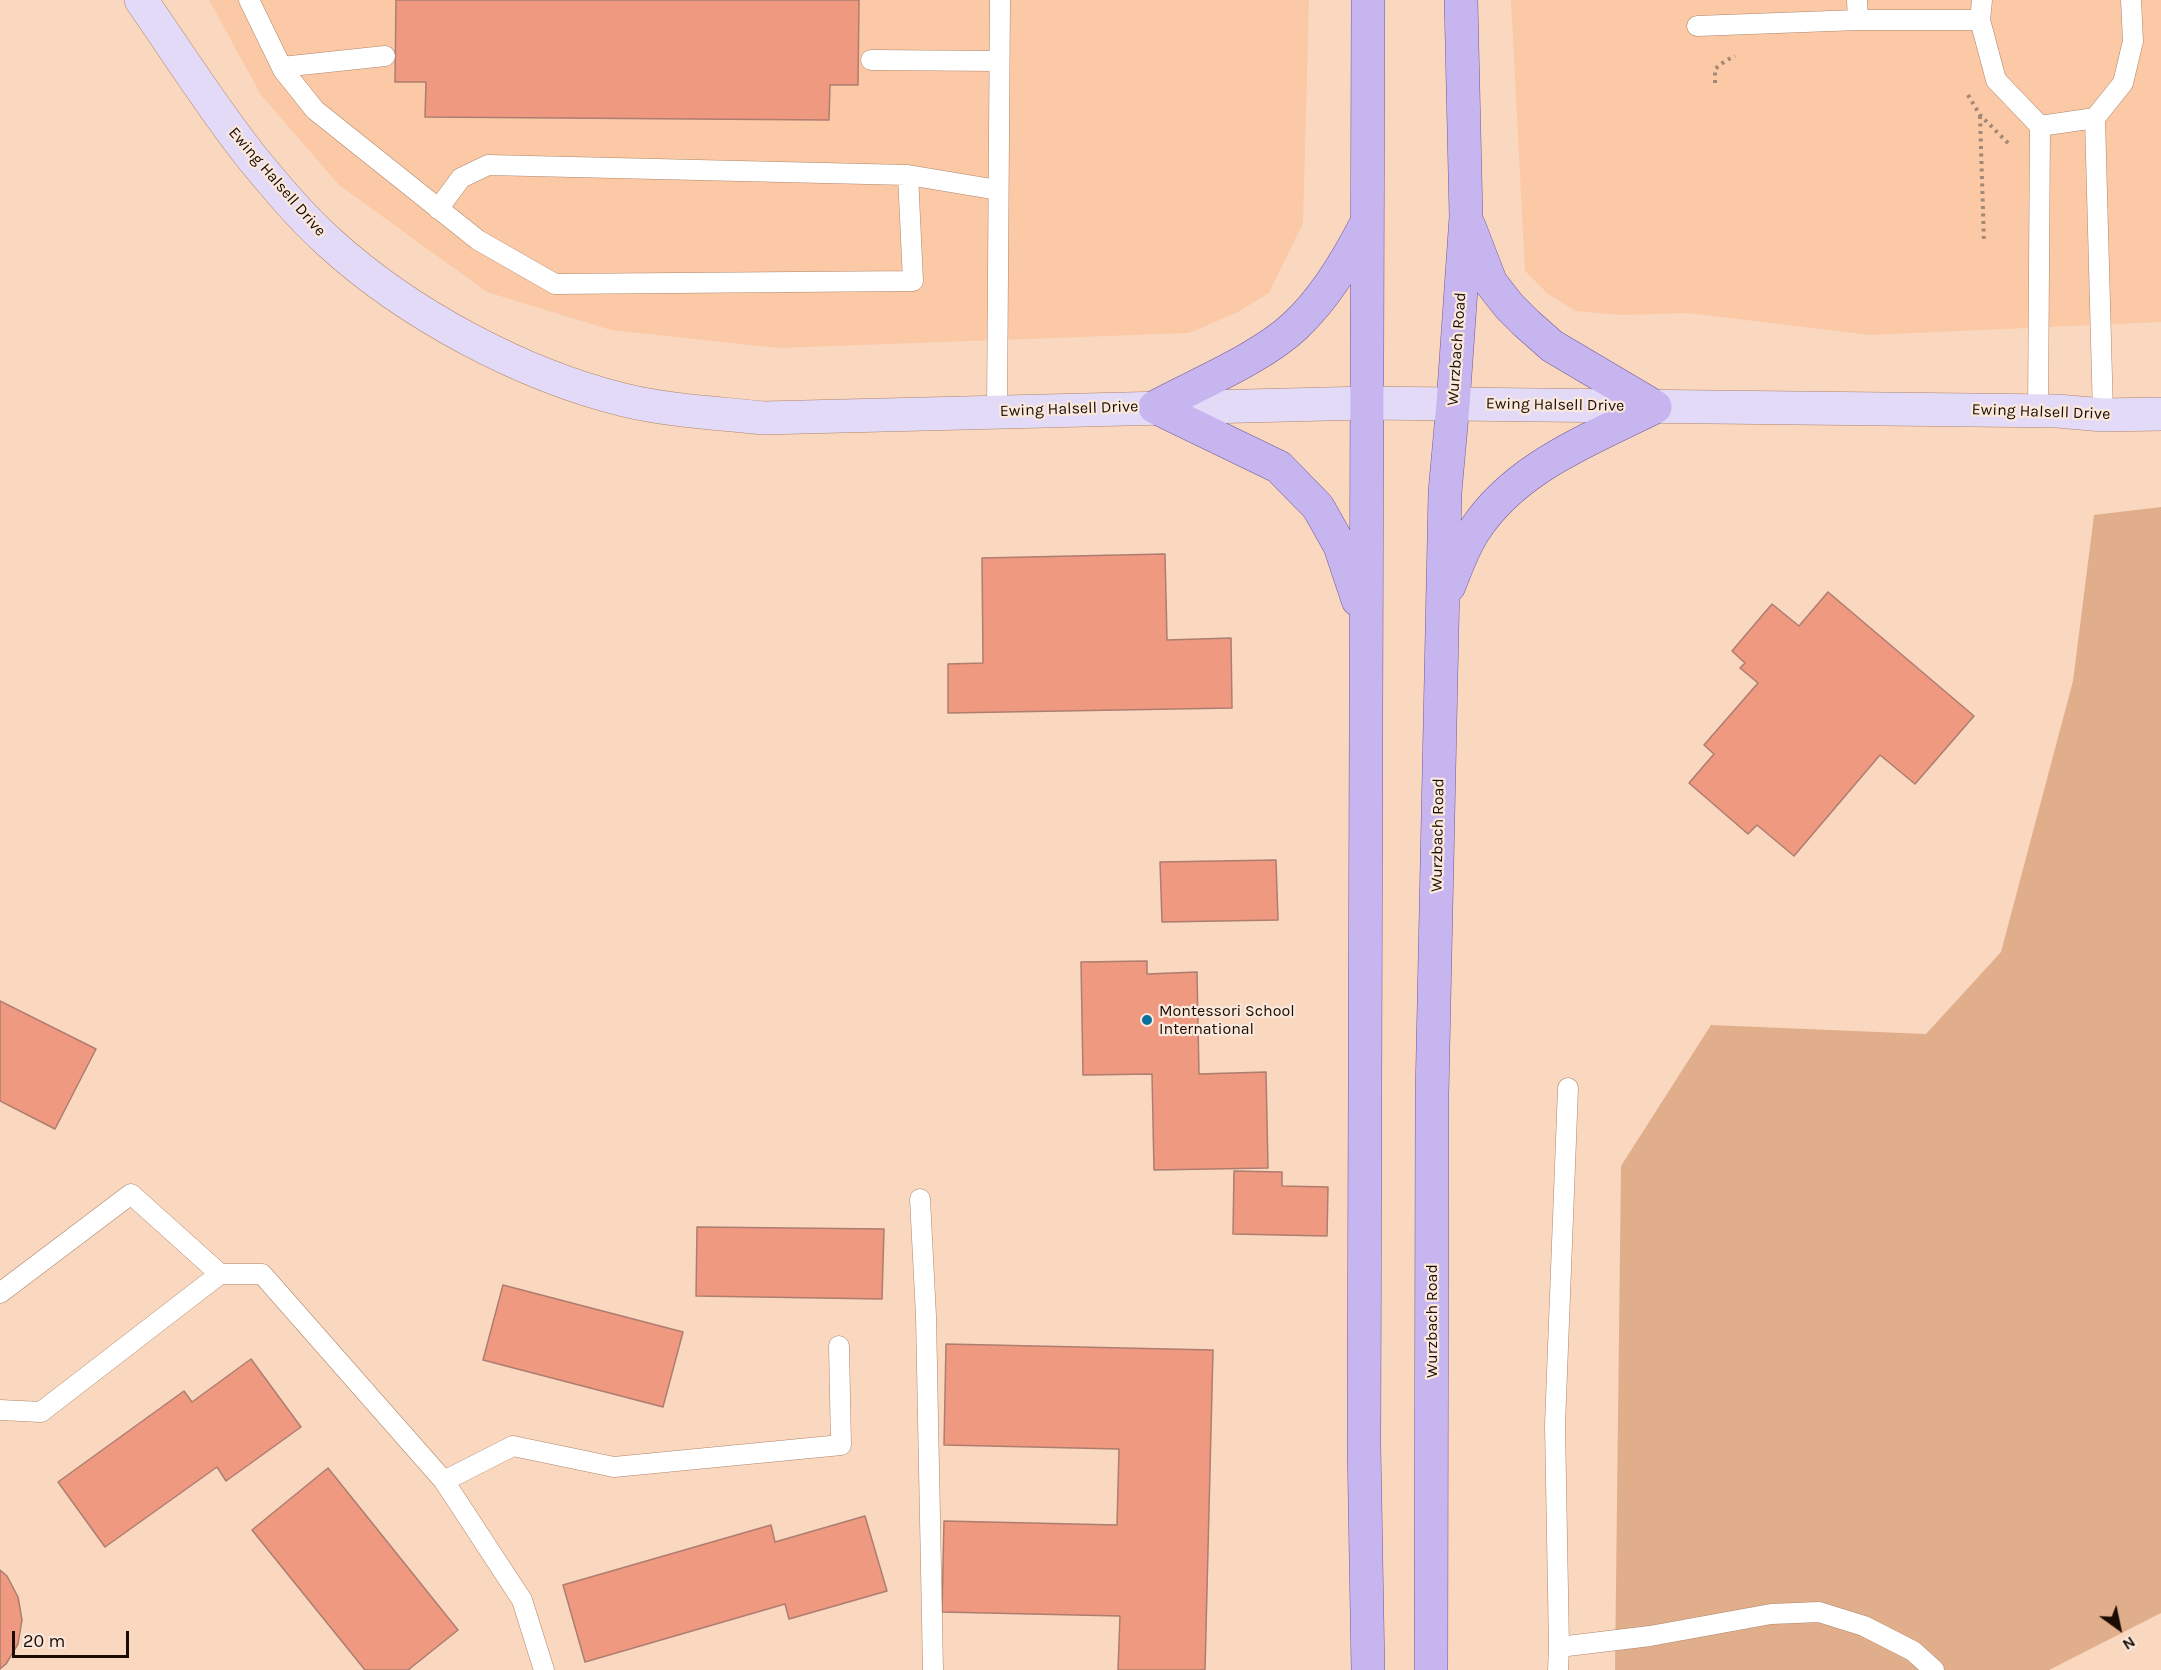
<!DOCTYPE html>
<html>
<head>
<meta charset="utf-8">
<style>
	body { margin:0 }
	#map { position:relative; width:2161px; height:1670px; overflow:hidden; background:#fad7bf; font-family:Karla,sans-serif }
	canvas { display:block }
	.north { position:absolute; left:2089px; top:1598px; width:60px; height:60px; -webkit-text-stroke:4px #fae8dc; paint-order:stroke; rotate:147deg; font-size:16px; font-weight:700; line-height:24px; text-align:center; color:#1b0c03 }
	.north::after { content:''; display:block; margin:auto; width:21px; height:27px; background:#1b0c03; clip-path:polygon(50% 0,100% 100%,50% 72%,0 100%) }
	.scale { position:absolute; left:12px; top:1631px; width:117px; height:27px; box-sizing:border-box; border:3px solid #1b0c03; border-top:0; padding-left:8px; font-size:18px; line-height:21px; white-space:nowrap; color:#1b0c03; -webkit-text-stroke:4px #fae8dc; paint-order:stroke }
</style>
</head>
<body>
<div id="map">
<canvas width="2161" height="1670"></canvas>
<div class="north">N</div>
<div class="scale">20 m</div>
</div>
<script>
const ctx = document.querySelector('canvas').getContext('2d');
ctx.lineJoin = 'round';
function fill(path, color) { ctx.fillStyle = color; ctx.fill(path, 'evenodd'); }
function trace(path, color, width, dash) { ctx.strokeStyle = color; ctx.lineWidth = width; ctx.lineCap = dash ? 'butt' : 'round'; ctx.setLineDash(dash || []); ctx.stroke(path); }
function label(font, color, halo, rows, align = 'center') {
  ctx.font = font + ' Karla,sans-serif'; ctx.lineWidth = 4.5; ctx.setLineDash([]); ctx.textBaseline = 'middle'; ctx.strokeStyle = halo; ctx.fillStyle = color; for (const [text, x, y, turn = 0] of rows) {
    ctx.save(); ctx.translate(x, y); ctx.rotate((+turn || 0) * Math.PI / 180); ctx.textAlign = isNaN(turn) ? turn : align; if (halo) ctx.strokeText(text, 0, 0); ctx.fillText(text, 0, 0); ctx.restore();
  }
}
fill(new Path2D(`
	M209,0H1309L1303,223L1269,293L1236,313L1189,333L778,348L611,330L487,292L339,185L261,95Z
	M1511,0H2161V322L1870,335L1688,313L1621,315L1576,311L1548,294L1525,271Z`), '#fbc9a6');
fill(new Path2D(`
	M2161,507V1613L2049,1670H1615L1621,1166L1711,1025L1926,1034L2001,952L2073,681L2094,515Z`), '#e0ae8b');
const building = new Path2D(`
	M396,0H859L858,85H830L829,120L425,117L426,82H395Z
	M1165,554L1167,640L1231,638L1232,708L948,713V664L983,663L982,558Z
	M1828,592L1974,716L1915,784L1880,755L1794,856L1757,825L1748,834L1689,783L1714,754L1704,745L1758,683L1740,668L1745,663L1732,651L1772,604L1799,626Z
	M1276,860L1278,920L1162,922L1160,862Z
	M1147,961V974L1197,972L1199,1074L1266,1072L1268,1168L1154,1170L1152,1074L1083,1075L1081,962Z
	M0,1001L96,1049L55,1129L0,1101Z
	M1234,1171L1282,1172V1186L1328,1187L1327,1236L1233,1234Z
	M697,1227L884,1229L882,1299L696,1296Z
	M503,1285L683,1332L663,1407L483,1360Z
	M946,1344L1213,1350L1205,1670H1118L1120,1616L942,1612L944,1521L1117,1525L1119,1449L944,1445Z
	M251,1359L301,1427L226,1481L217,1467L105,1547L58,1482L184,1391L192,1402Z
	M328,1468L458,1630L408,1670H365L252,1530Z
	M865,1516L887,1591L789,1619L785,1604L585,1662L563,1585L771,1525L775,1542Z
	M0,1570L7,1576L18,1597L22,1620L18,1644L6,1664L0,1669Z`);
fill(building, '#ef9981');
trace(building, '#ad7d70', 1.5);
const lane = new Path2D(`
	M249,0L283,70L315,110L478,240L555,284L913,281L908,175L998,190
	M1982,0L1980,20L1996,80L2040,126L2038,411
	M1858,20H1980
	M1697,26L1858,20L1857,0
	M871,60L999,61
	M282,67L385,56
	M2040,126L2095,118
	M438,209L461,178L488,165L908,175
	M997,411L1000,0
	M2103,415L2095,118L2123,83L2133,41L2131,0
	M1568,1088L1555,1425L1559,1647L1650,1636L1771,1614L1819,1612L1864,1626L1913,1651L1934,1670
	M920,1199L926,1316L933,1670
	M0,1293L131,1194L220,1274
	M0,1410L41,1412L220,1274H262L444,1481L513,1446L614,1467L841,1445L839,1346
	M444,1481L522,1600L544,1670
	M1558,1670L1559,1647`);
const secondary = new Path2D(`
	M141,0C178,53 213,109 253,159C277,188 302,218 330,243C408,314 522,375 624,400C669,411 717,413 763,418L1367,403L2057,411L2103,415L2161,414`);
const primary = new Path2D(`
	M1469,226L1491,283L1509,306L1526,323L1552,346L1655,407
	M1155,407L1279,467L1318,507L1340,546L1358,600
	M1155,407C1198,384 1261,358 1295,326C1325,298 1347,261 1366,224
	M1449,586C1456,568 1463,548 1474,531C1515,467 1591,439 1655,407
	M1368,1670L1364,1446L1368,0
	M1431,1670L1432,1095L1445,492L1453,404L1466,217L1461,0`);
trace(lane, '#ae866a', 21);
trace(secondary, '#ae866a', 34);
trace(primary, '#725996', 34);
trace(new Path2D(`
	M1715,83V69L1725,61L1735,56
	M1968,95L1980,115L2009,144
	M1980,116L1984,242`), '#a38876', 4, [3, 4.5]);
trace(lane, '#fff', 20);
trace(secondary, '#e3daf7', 33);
trace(primary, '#c7b5ef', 33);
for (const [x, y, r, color] of [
	[1147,1020,6,"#0c6f9d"]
]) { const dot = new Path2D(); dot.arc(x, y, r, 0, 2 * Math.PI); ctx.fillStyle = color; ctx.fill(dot); trace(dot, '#fae8dc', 2); }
label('16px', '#1b0c03', '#fae8dc', [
	["Ewing Halsell Drive",277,182,49],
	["Wurzbach Road",1457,349,-86],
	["Ewing Halsell Drive",1555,405,1],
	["Ewing Halsell Drive",1069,409,-2],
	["Ewing Halsell Drive",2041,412,2],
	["Wurzbach Road",1438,835,-89],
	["Wurzbach Road",1432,1321,-90]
]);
label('16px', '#1b0c03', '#fae8dc', [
	["Montessori School",1159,1011],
	["International",1159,1029]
], 'left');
</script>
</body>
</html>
